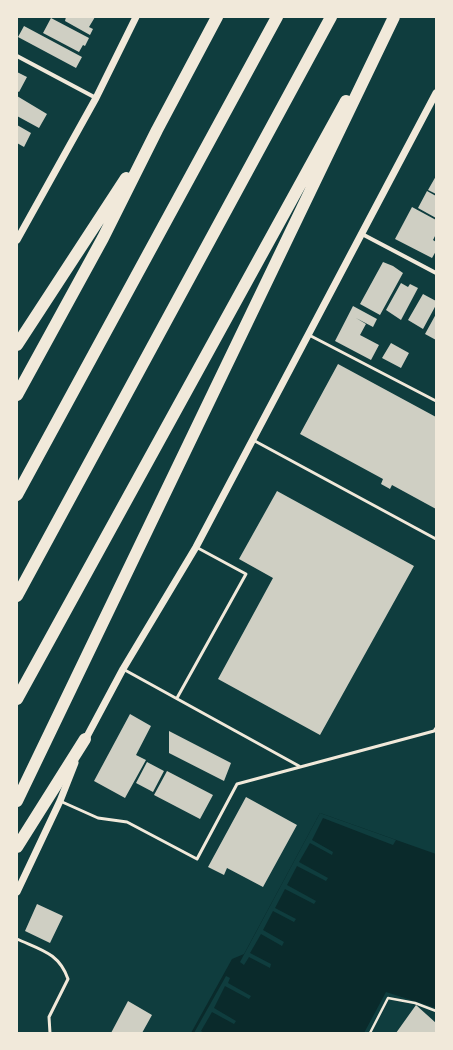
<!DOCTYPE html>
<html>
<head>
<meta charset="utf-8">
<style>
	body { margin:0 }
	#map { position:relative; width:453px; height:1050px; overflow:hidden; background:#0f3d3e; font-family:"Fira Sans Condensed",sans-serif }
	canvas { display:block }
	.frame { position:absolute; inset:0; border:18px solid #f1e9da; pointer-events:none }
</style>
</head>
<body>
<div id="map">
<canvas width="453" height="1050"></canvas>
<div class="frame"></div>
</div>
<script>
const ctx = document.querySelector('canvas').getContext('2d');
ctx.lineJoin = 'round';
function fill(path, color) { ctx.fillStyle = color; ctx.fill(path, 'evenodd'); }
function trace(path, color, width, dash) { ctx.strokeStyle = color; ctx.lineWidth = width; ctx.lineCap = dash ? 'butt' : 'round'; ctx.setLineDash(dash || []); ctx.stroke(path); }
fill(new Path2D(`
	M320,813L436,854V1008L386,992L364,1033H191L232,959L244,954Z`), '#0a2a2b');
fill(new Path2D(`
	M320,813L396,840L393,845L323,818L312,840L333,852L332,855L310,843L299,862L328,878L326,881L297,866L287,885L316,901L314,904L285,889L275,908L296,919L294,922L273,911L263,930L284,942L282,946L261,934L250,953L271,964L270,968L249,957L244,965L240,962Z
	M226,976L230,978L228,983L251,996L249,999L225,986L214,1008L236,1021L234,1024L212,1012L201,1031L204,1033H194Z`), '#0f3d3e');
fill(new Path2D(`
	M66,17H95L89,27L93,29L90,35L65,21Z
	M51,18L89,38L85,46L83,45L79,52L43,33Z
	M24,26L82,57L76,68L18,37Z
	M17,72L27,77L19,92L17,91Z
	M17,96L47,114L39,128L17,116Z
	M17,125L31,133L24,147L17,143Z
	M436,176V194L428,190Z
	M427,191L436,196V218L418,208Z
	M412,207L436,220V234L433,240L436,242V251L432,258L395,239Z
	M383,262L393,266L403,273L380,315L360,304Z
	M401,283L408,287L410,284L418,288L401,320L386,310Z
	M423,294L436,301V305L423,329L408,320Z
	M353,306L377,319L373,327L356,318L366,324L360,335L379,345L371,360L335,341Z
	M436,314V340L425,334Z
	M391,343L409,353L401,368L382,358Z
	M338,364L436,417V509L392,485L390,489L381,484L383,479L300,434Z
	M277,491L414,566L320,735L218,679L273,578L239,559Z
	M130,714L151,726L136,755L146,760L125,798L94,781Z
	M169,731L231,763L224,781L169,753Z
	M147,762L164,771L153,792L136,783Z
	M167,771L213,795L200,819L154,795Z
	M246,797L297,825L263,887L227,868L224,875L208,867Z
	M37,904L63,916L50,943L25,931Z
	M128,1001L152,1015L142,1033H111Z
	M416,1005L436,1023V1033H396Z`), '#cfcfc3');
trace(new Path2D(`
	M370,1033L388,998L415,1003L436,1011`), '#f1e9da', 2.5);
trace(new Path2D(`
	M309,335L436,401
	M253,440L436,539
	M123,669L299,766
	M177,698L246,574L196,547
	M60,801L98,818L127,822L197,859L237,784L434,731L436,728
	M17,939C41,950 59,953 68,979L49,1017L50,1033`), '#f1e9da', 3);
trace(new Path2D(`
	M17,56L96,98
	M362,234L436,273`), '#f1e9da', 4);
trace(new Path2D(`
	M17,240L96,98L136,17
	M84,742L123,669L196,547L436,93
	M17,892L60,801L75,763`), '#f1e9da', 7);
trace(new Path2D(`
	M17,345L126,178
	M17,395L103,238L157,130L217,17
	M17,495L277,17
	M17,596L331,17
	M17,699L346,101
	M17,801L394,17
	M17,847L85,739`), '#f1e9da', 12);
</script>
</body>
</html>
